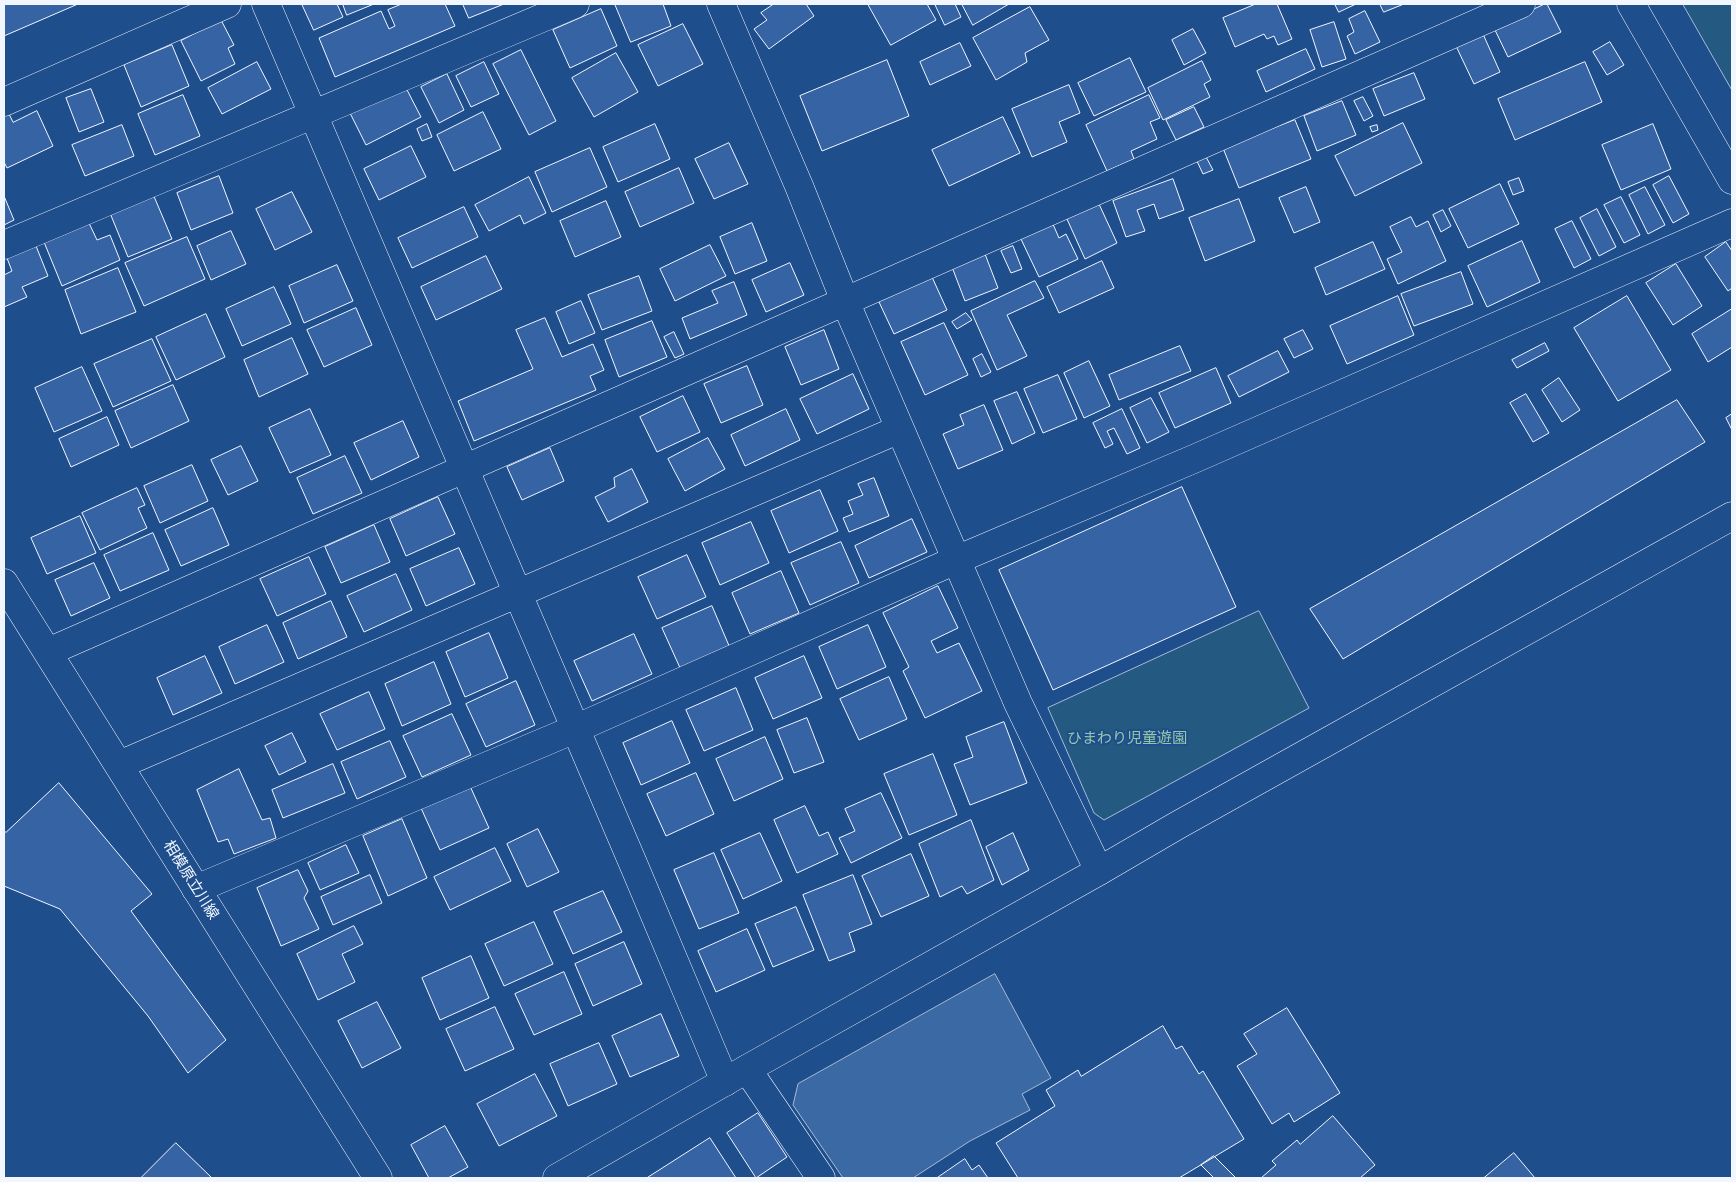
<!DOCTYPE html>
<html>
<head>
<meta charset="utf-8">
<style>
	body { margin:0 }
	#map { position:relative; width:1736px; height:1182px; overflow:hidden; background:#1f4e8c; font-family:Quicksand,sans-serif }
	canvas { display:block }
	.frame { position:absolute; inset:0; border:5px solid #f2f6ff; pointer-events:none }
</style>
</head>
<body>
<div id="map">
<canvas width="1736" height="1182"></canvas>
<div class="frame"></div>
</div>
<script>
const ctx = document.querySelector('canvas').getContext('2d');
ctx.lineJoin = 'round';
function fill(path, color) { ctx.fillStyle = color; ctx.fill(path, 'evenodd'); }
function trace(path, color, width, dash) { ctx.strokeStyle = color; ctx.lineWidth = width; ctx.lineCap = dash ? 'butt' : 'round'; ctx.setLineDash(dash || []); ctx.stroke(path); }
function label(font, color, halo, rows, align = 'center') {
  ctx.font = font + ' Quicksand,"Noto Sans JP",sans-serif'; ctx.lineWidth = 4; ctx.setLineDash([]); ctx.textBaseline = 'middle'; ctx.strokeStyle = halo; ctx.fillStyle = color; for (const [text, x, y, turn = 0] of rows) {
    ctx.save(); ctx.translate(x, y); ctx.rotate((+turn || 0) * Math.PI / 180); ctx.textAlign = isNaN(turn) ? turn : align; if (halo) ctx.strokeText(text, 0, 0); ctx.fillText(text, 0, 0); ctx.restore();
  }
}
const green = new Path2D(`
	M1683,4H1732V90Z
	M1259,611L1309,708L1104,820L1094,813L1048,708Z`);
fill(green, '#245a82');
trace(green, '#a8bbd7', 1);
const water = new Path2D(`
	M995,974L1051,1078L1022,1094L1030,1110L970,1141L913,1178H843L793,1105L798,1084Z`);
fill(water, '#3b69a3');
trace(water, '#a8bbd7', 1);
const building = new Path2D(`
	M4,4H78L4,36Z
	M302,4H337L343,17L314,30Z
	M343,4H374L347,15Z
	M402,4H445L455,26L335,77L319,38L381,11L389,29L395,26L388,10Z
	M463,4H504L469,18Z
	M615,4H663L671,26L631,42Z
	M774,4H806L814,16L769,49L754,29L767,20L761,13Z
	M868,4H927L936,20L891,45Z
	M935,4H955L961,17L945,25Z
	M962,4H1009L973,25Z
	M1256,4H1277L1292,39L1278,45L1274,36L1267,39L1264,34L1235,47L1223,18Z
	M1335,4H1356L1339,12Z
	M1380,4H1404L1384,12Z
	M1545,4H1547L1561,32L1508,57L1494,28Z
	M1030,7L1049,40L1025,53L1027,62L996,80L973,38Z
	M601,9L617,46L570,68L553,30Z
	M1365,11L1380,42L1355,54L1347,36L1354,32L1349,19Z
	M221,20L234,45L228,48L235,64L201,81L181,41Z
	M1334,22L1346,59L1322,67L1310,30Z
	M683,24L703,64L658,86L638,45Z
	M1193,29L1206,53L1184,65L1172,40Z
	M1483,34L1500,72L1474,84L1456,46Z
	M1610,42L1624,65L1607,75L1593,52Z
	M960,43L971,66L930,85L920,62Z
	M172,45L189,86L141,107L124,65Z
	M1306,49L1315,69L1266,92L1257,71Z
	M521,50L556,121L529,135L493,64Z
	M616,53L638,92L594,117L572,78Z
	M1130,58L1146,92L1094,116L1078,83Z
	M887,60L909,116L822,151L800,96Z
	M1202,61L1211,80L1204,84L1210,97L1163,120L1148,88Z
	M257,62L271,89L222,114L208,88Z
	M484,62L499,94L471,107L456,76Z
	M1585,62L1602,102L1515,140L1498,99Z
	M1414,73L1425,99L1384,116L1373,89Z
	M447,74L464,110L439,123L421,87Z
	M1069,85L1080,113L1059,122L1067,142L1032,157L1012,109Z
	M405,86L421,117L366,145L350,113Z
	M91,89L104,122L79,132L66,98Z
	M183,95L200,136L155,155L138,114Z
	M1149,95L1160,118L1150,122L1157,139L1131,151L1134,159L1107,171L1086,125Z
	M1363,97L1373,116L1364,121L1354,101Z
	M1342,101L1356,135L1317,151L1304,116Z
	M1194,107L1204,127L1176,140L1166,120Z
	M37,111L53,146L7,168L4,162V114L8,112L13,122Z
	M483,112L501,149L454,171L437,135Z
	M1003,117L1020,153L949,186L932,150Z
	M1295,120L1311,159L1239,188L1223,148Z
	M1403,123L1422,163L1355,196L1335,156Z
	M427,124L432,137L422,141L417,129Z
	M655,124L670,159L618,182L603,147Z
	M1653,124L1671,169L1621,190L1602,145Z
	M122,125L134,156L85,176L72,145Z
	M1377,125L1378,130L1372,132L1370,127Z
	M729,143L748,184L714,199L695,159Z
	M411,146L426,177L379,200L364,169Z
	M590,148L607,187L552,212L535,172Z
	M1205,155L1213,170L1203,174L1196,159Z
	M679,168L694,203L640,227L625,192Z
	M219,176L233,213L191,230L177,193Z
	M1669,176L1689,214L1673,223L1653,185Z
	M529,177L546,213L524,224L520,215L489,231L475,205Z
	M1519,178L1524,191L1513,195L1508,182Z
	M1173,179L1184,210L1159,219L1154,204L1137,210L1145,231L1126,237L1113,201Z
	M1500,184L1519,224L1468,248L1449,209Z
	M1306,187L1320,222L1294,233L1279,198Z
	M1645,187L1665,225L1648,234L1629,195Z
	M292,192L312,232L275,250L256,209Z
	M153,194L172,239L128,257L110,213Z
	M4,196L14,220L4,225Z
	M1621,197L1640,235L1624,243L1604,205Z
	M1239,199L1255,241L1205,261L1189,218Z
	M606,201L621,237L575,257L560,221Z
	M1099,204L1117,243L1085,259L1067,219Z
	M464,207L478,237L412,268L398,238Z
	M1597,209L1616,247L1599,256L1580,218Z
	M1443,210L1451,226L1441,232L1433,215Z
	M1411,217L1416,227L1428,221L1446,261L1398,284L1387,259L1402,252L1390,227Z
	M1572,221L1591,259L1574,268L1555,229Z
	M1052,222L1059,238L1066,234L1078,259L1039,277L1020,237Z
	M89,223L97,240L110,235L120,260L62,286L44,242Z
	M752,223L767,261L735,274L720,237Z
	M231,231L246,264L211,280L197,246Z
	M187,237L205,279L144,306L125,263Z
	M1522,241L1540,282L1487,307L1468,266Z
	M1373,242L1385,269L1326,295L1315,268Z
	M1726,242L1732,251V288L1728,291L1705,257Z
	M710,245L726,276L675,301L660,269Z
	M36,246L48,276L22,287L27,297L4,307V275L12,271L7,258Z
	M1013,246L1022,269L1011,273L1001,251Z
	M985,254L998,288L965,301L952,267Z
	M486,256L502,289L436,320L421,287Z
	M1102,261L1114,288L1059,313L1047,287Z
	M790,263L804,295L766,312L752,280Z
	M1676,264L1702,306L1673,325L1646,283Z
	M337,265L353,301L304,323L289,286Z
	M118,268L136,312L81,334L65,290Z
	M1461,272L1473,304L1414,326L1401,294Z
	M639,276L652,311L602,330L588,295Z
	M932,277L947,310L894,334L879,302Z
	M1035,281L1044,298L1007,315L1027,356L997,370L971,311Z
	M734,282L747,315L690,339L682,318L718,303L712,291Z
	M274,287L291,324L242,346L226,309Z
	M1398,296L1414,335L1347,364L1330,326Z
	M1627,296L1671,370L1618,401L1574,328Z
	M581,301L595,333L569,344L556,312Z
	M356,308L372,345L324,367L307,330Z
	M1732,309V347L1708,362L1692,334Z
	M966,313L972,320L957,329L952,322Z
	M206,314L225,357L176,380L156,337Z
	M545,318L562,357L593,344L604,370L590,376L596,390L474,441L458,401L533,369L516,330Z
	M652,321L667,357L619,377L605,340Z
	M944,323L968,375L925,395L901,342Z
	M824,330L839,369L801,385L785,347Z
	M1303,330L1313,349L1294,358L1284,339Z
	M674,332L684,354L675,358L664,337Z
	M292,338L308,374L259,397L244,360Z
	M152,339L171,381L113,407L94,364Z
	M1545,343L1549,351L1517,368L1512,360Z
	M1180,346L1191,371L1119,400L1109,375Z
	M1278,351L1289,372L1239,397L1228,376Z
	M982,354L991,372L981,377L973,359Z
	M1089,361L1110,406L1084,418L1064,373Z
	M747,366L763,405L721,423L704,384Z
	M82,367L102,411L54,432L35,388Z
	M1216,368L1231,403L1175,428L1159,393Z
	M853,374L869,409L817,434L800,399Z
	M1058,375L1077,419L1043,433L1024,389Z
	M1559,378L1580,410L1562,422L1542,390Z
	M173,385L189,421L131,448L115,411Z
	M1017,392L1035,433L1012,444L994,401Z
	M1526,394L1549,433L1533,442L1510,403Z
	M683,396L700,432L657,452L640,417Z
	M1151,398L1169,432L1147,443L1130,408Z
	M1677,400L1705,442L1343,659L1310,609Z
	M984,405L1003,450L958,469L943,434L964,425L960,415Z
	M310,409L331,455L290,473L269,428Z
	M786,409L800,440L745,466L731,435Z
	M1122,409L1140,448L1127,454L1114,428L1107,431L1113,444L1105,448L1093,423Z
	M1732,414V430L1726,418Z
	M107,417L119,445L71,467L59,439Z
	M403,421L419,457L371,480L354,443Z
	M708,438L725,469L685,491L668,459Z
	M241,446L258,481L228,495L211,460Z
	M550,448L564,481L522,500L507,467Z
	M345,456L362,493L313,514L297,478Z
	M192,465L208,501L160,523L144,486Z
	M632,469L648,502L608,522L595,497L615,487L614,478Z
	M874,478L889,516L849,532L843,518L853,514L848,501L863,495L858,484Z
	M1182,487L1236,607L1053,690L999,570Z
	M137,488L145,505L138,508L147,528L100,550L82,513Z
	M820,490L838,531L789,553L771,511Z
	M438,497L455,534L406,556L390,519Z
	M213,508L229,545L181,566L165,530Z
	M80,516L96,553L47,574L31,538Z
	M912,519L927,552L869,578L855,546Z
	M751,522L769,563L720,585L702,543Z
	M374,525L390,562L341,583L325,547Z
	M153,533L169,570L120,591L104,555Z
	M841,542L859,583L810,605L791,563Z
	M459,548L475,584L426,606L410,569Z
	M687,555L706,597L657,619L638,577Z
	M309,557L326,594L277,616L260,579Z
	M94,563L110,598L71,616L55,580Z
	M781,571L799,613L750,634L732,593Z
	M396,574L412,610L364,632L347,596Z
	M938,586L958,628L931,641L937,653L959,643L982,691L925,718L903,671L909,667L883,613Z
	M331,601L347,637L298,659L283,623Z
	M712,606L730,648L681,670L662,628Z
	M267,625L284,662L235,684L219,647Z
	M868,625L886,667L837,689L819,647Z
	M489,633L508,678L465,697L446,652Z
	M634,634L652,674L592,701L574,661Z
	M205,656L222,693L173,715L157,678Z
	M804,656L822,698L773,719L755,678Z
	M434,662L451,704L402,726L385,684Z
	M889,677L907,719L859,740L840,699Z
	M516,681L535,725L486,747L466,704Z
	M736,688L753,730L704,751L686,710Z
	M369,692L385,729L337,750L320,714Z
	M452,714L471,755L422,777L403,736Z
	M807,718L824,762L794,773L777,730Z
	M672,721L690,763L641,785L623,743Z
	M1004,722L1027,783L970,805L954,764L973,757L966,737Z
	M292,733L306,762L279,775L265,746Z
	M765,737L783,779L734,801L716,759Z
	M390,741L406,777L357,799L341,762Z
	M933,754L957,815L909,835L884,774Z
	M333,764L345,793L283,818L272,790Z
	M239,769L262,820L270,818L276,838L234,854L228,839L218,842L197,790Z
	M696,773L714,814L666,836L647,794Z
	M59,783L152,894L131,911L226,1040L188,1073L148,1016L60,909L4,886V832H6Z
	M470,786L489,828L440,850L421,808Z
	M881,793L902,838L851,863L839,838L855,831L845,809Z
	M805,806L819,836L828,832L838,854L797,873L774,820Z
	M402,819L427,878L388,896L363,836Z
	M971,820L994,880L967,894L962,886L940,897L919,844Z
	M538,829L559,872L527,887L507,844Z
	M760,833L782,881L743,899L721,850Z
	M1013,833L1029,870L1002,885L986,847Z
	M346,845L359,873L320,890L308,863Z
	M495,848L511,881L450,910L434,877Z
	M714,853L739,913L699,929L674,870Z
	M911,854L929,896L881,917L862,876Z
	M298,870L308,891L304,898L319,929L281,946L257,888Z
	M370,875L382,903L333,925L321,897Z
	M853,875L872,924L849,933L855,951L829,961L803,895Z
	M603,891L622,932L573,954L554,912Z
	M796,907L814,950L773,967L755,924Z
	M534,922L553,964L504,986L485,944Z
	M354,926L363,944L342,954L355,982L318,1000L297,954Z
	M747,929L765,970L716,992L698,951Z
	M624,942L642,984L593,1006L575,964Z
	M471,956L489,998L440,1020L422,978Z
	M564,972L582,1014L534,1035L515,994Z
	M377,1002L401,1048L362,1068L338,1021Z
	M495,1007L514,1049L465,1071L446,1029Z
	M1287,1008L1340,1093L1294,1122L1289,1113L1272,1124L1237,1066L1257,1054L1244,1034Z
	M661,1014L679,1056L630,1077L612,1036Z
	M1163,1026L1176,1049L1182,1046L1199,1074L1203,1071L1244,1139L1179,1178H1018L996,1143L1055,1106L1046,1090L1078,1070L1081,1076Z
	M599,1043L617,1084L568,1106L550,1064Z
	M535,1074L557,1116L499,1146L477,1104Z
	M758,1113L787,1157L756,1178L727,1133Z
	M1333,1116L1375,1165L1360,1178H1261L1276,1165L1272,1161L1297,1140L1300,1144Z
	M445,1126L468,1167L448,1178H429L411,1145Z
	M710,1138L736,1178H647Z
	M176,1143L212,1178H141Z
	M1514,1153L1535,1178H1484Z
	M1214,1156L1236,1178H1214L1201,1165Z
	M965,1159L972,1170L979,1165L988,1178H937Z`);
fill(building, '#3563a3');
trace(building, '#f2f6ff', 1);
const street = new Path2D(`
	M266,4L635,868L725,1082
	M721,4L799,186L845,301L1018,703L1099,871
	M4,102L227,4
	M4,245L575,4
	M48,652L1521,4
	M119,765L900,429
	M196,889L575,729L956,560L1196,458L1732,223
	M747,1069L821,1178`);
const secondary = new Path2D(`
	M1631,4L1732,180
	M4,583L378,1178
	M557,1178L747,1069L1099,871L1178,825L1732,516`);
trace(street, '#f2f6ff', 29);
trace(secondary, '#f2f6ff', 29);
trace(street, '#1f4e8c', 28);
trace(secondary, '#1f4e8c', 28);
label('15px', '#97c8a6', '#1f4e8c', [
	["ひまわり児童遊園",1127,738]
]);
label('15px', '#f2f6ff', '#1f4e8c', [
	["相模原立川線",191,880,58]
]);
</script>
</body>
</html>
